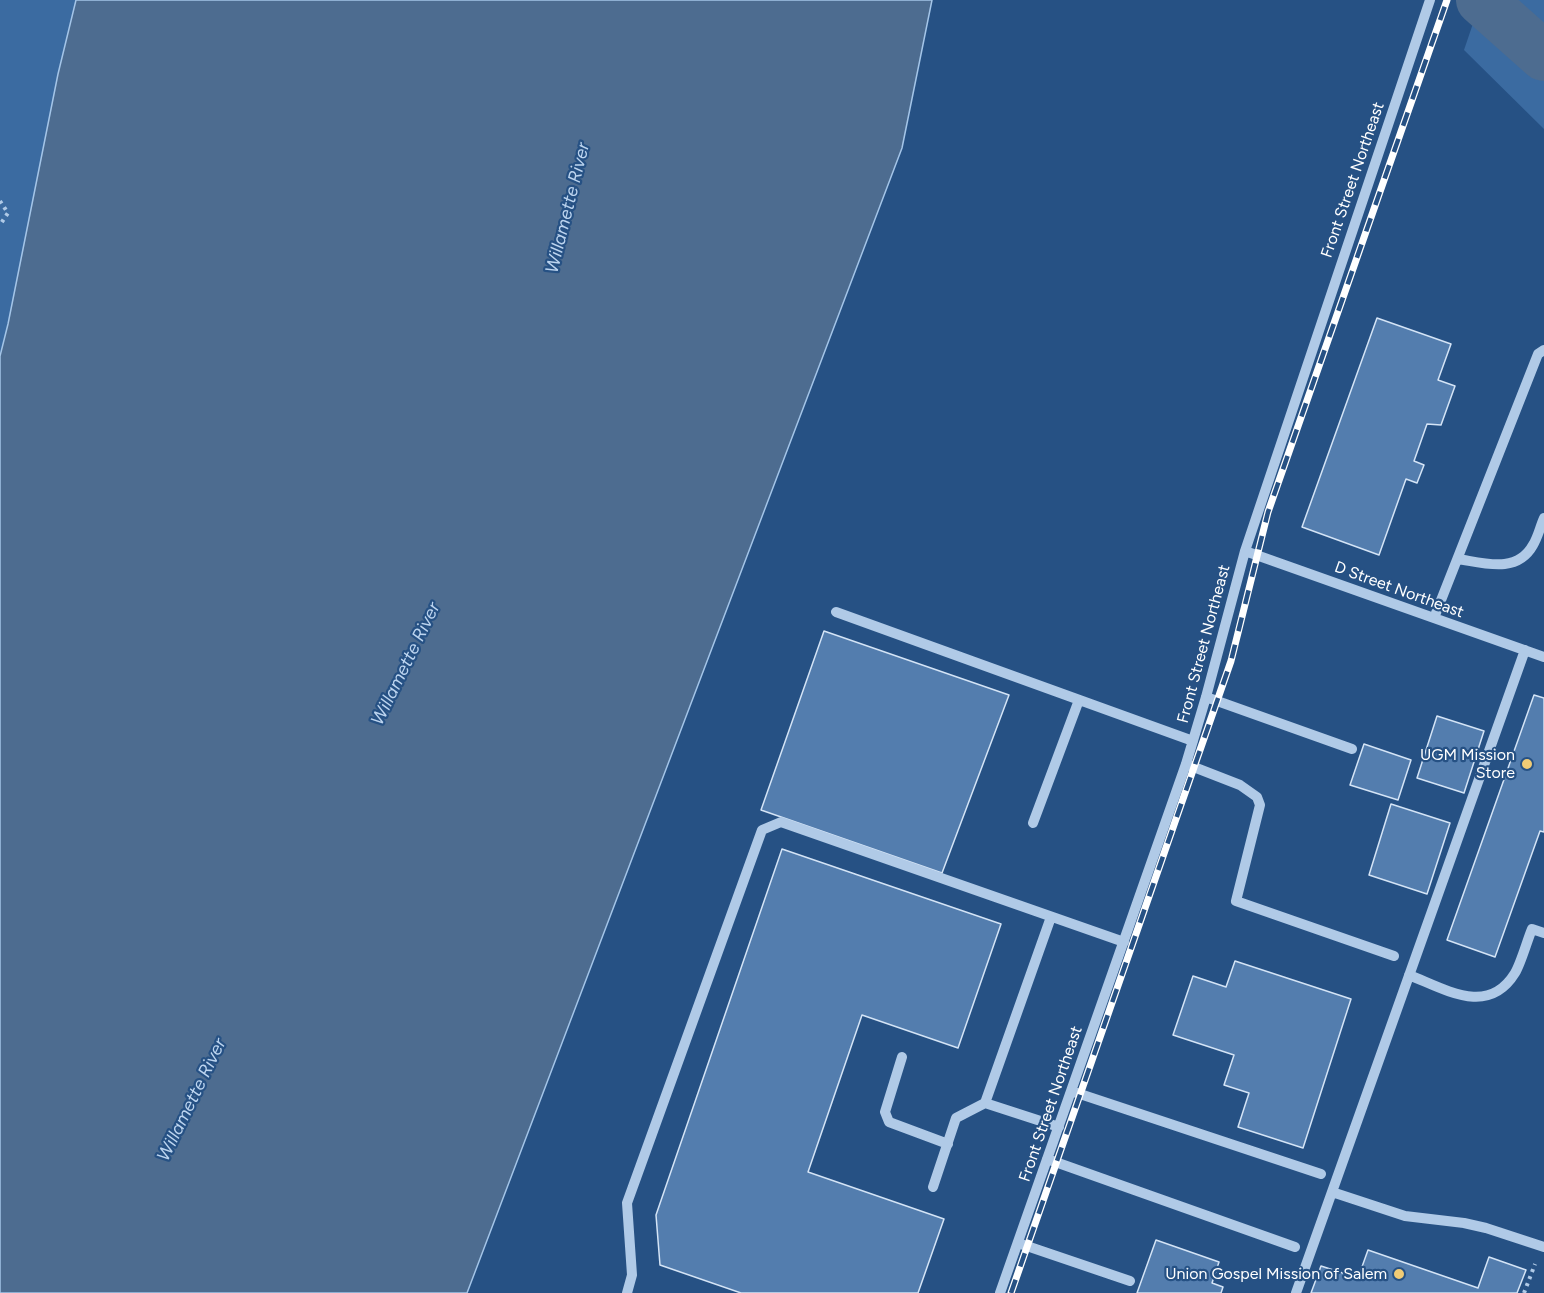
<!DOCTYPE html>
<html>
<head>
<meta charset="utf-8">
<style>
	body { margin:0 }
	canvas { display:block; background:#265184 }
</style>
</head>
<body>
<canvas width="1544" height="1293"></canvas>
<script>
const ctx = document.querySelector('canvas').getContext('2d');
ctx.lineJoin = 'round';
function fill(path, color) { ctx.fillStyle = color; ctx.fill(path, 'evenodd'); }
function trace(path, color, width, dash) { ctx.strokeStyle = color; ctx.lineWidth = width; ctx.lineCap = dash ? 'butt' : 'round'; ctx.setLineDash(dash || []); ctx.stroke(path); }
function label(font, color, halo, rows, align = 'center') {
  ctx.font = font + ' Figtree,sans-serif'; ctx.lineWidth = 4.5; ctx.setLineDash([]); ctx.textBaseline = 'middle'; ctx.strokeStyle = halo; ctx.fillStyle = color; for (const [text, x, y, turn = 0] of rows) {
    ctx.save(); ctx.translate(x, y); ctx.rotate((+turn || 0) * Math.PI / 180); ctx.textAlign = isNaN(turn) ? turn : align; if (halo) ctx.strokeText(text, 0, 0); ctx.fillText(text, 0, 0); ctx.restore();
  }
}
fill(new Path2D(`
	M0,0H76L58,74L8,324L0,356Z
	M1481,0H1544V129L1464,50Z`), '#3b6ba1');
const water = new Path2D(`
	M76,0H932L902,148L467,1293H0V356L8,324L58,74Z`);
fill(water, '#4d6c90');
trace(water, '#a4c5e8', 1.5);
trace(new Path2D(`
	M1481,0L1544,56`), '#4d6c90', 50);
const building = new Path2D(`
	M1377,318L1451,344L1438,380L1455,386L1441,425L1427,424L1414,461L1424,465L1417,483L1406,479L1379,555L1302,527Z
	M824,631L1009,695L942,873L761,810Z
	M1534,695L1544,698V832L1540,831L1495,957L1447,940Z
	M1437,716L1484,731L1464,793L1417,778Z
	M1364,744L1411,760L1398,800L1350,785Z
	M1391,804L1450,823L1427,894L1369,875Z
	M782,849L1001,924L958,1048L862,1015L808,1172L944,1219L918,1293H741L660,1265L656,1215Z
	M1235,961L1351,999L1303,1148L1238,1127L1249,1093L1224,1085L1234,1055L1173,1035L1193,976L1226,987Z
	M1156,1240L1219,1262L1212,1283L1223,1287L1221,1293H1137Z
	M1368,1250L1478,1288L1489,1257L1526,1270L1517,1293H1311L1321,1266L1358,1278Z`);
fill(building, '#537dae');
trace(building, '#d4e4f6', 1.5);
trace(new Path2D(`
	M0,201L8,213L0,225
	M1524,1293L1535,1264`), '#b0cae7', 4, [3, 4.5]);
trace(new Path2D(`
	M1245,551L1544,657
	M1458,559C1484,563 1517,574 1533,545C1538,537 1540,527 1544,518
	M836,612L1193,741
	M1434,618L1538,354L1544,350
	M1206,697L1352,749
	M1186,764L1240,785L1257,797L1260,805L1236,901L1394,956
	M1033,823L1079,700
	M1051,917L985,1103L1059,1127
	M1409,975C1445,989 1488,1017 1515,973C1521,963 1527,941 1532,929L1544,933
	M902,1057L885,1112L889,1122L948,1144
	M1071,1091L1321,1174
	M1047,1159L1295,1247
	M933,1187L956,1118L985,1103
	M1332,1192L1405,1216L1464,1223L1486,1228L1544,1247
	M1018,1243L1130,1281
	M627,1293L632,1275L627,1203L762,830L781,822L1124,942
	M1000,1293L1186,764L1206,697L1245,551L1430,0
	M1296,1293L1525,650`), '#b0cae7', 10);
const rail = new Path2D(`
	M1011,1293L1231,661L1268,512L1447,0`);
trace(rail, '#fff', 7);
trace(rail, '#265184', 4.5, [14]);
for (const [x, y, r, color] of [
	[1527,764,6,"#f0cb75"],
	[1399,1274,6,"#f0cb75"]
]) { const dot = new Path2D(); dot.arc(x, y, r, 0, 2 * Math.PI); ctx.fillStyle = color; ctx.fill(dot); trace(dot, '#265184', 2); }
label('16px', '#fff', '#265184', [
	["Front Street Northeast",1353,180,-71],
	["D Street Northeast",1399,590,20],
	["Front Street Northeast",1204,644,-75],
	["Front Street Northeast",1051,1104,-71]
]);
label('16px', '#fff', '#265184', [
	["UGM Mission",1515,755],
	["Store",1515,773],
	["Union Gospel Mission of Salem",1387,1274]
], 'right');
label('italic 18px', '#bcd4ef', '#265184', [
	["Willamette River",568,208,-76],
	["Willamette River",406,664,-64],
	["Willamette River",192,1100,-64]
]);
</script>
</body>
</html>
